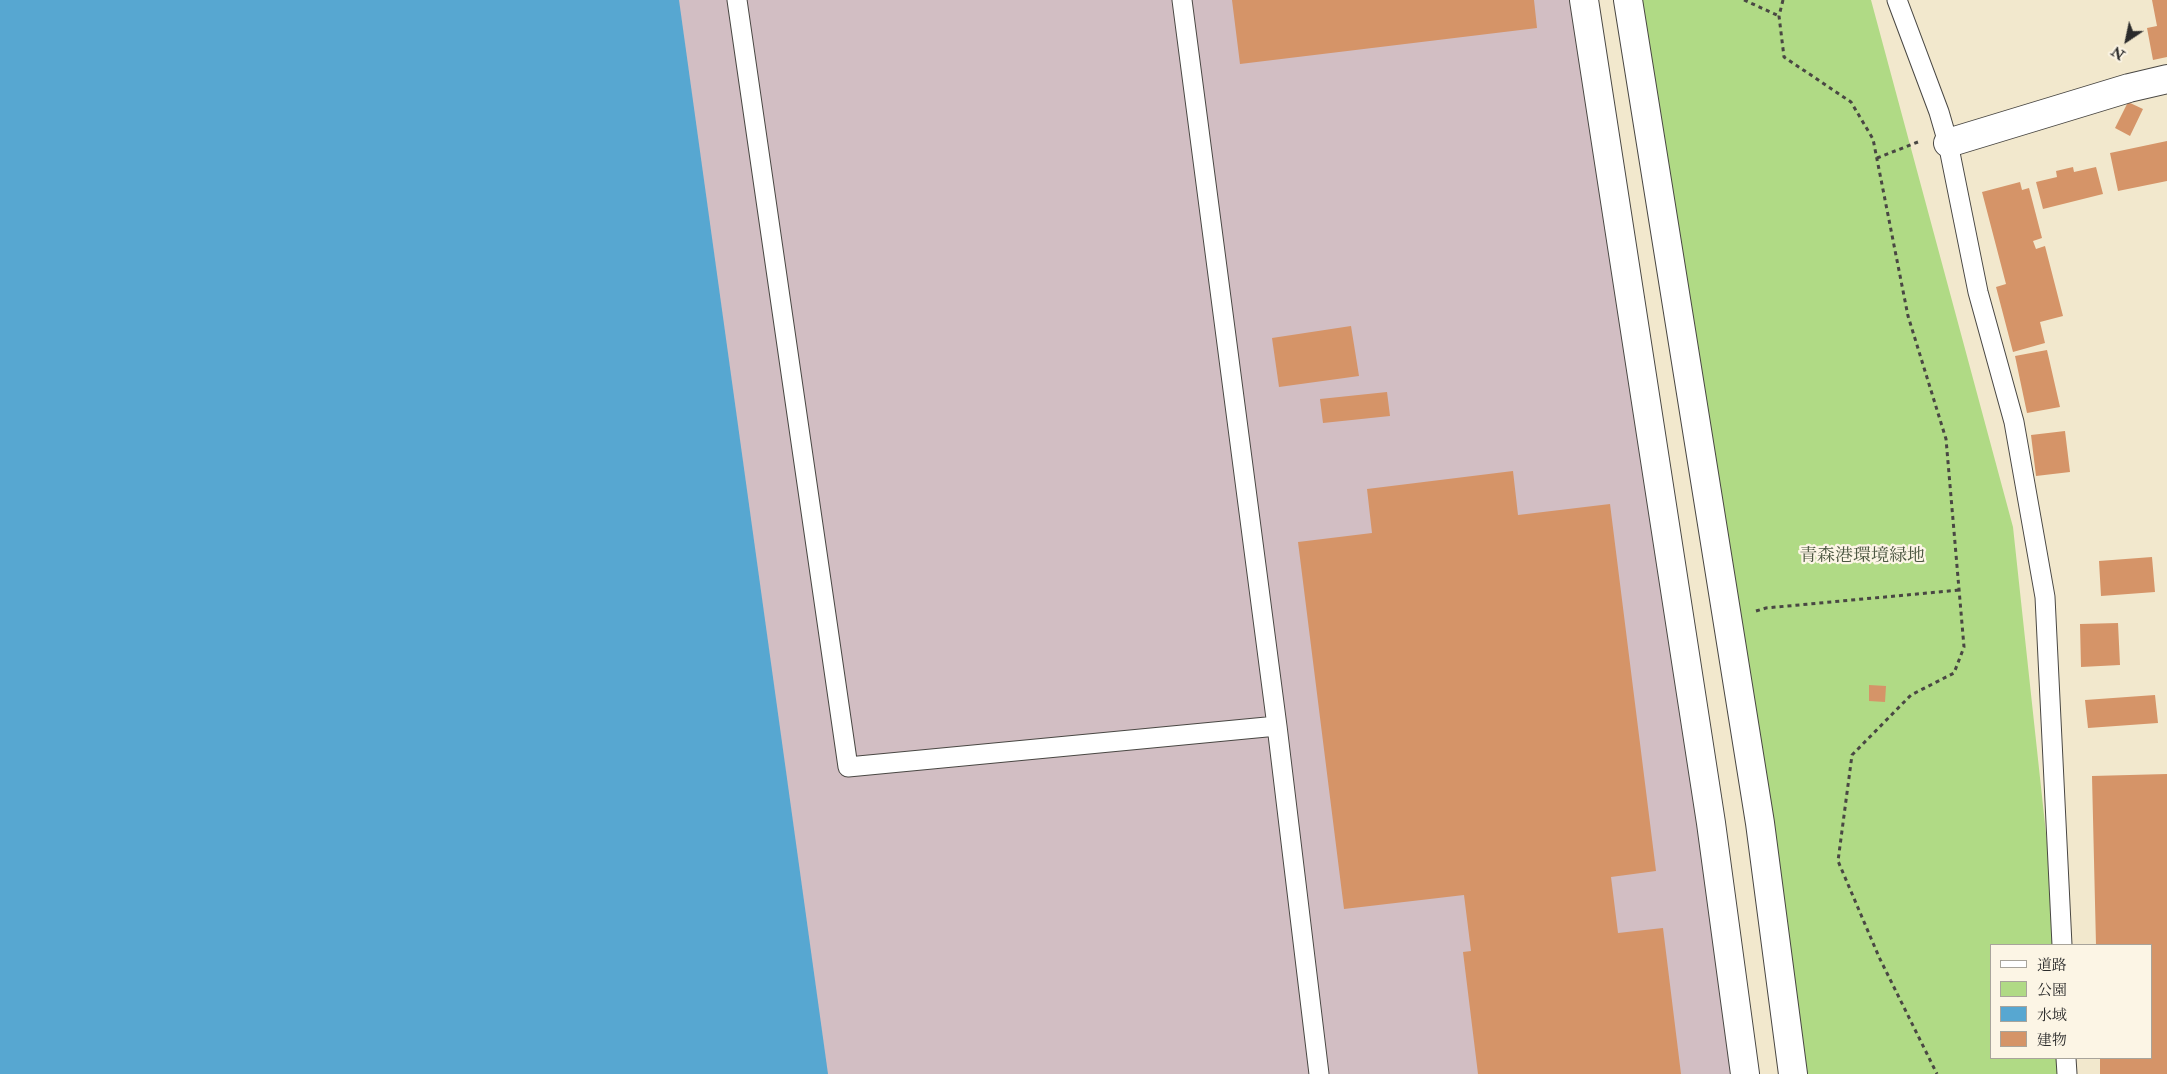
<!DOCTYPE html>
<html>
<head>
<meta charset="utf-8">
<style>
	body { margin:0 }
	#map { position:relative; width:2167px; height:1074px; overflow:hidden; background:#f2e8cd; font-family:"IM FELL Double Pica","Noto Serif JP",serif }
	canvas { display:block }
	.legend { position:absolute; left:1990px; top:944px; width:162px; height:115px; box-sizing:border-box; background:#fcf5e5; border:1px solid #a8a49b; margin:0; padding:6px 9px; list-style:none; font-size:15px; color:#2b2b2b }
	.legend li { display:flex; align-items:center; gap:10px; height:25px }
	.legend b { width:25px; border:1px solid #a8a49b }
	.north { position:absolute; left:2102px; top:15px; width:50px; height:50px; -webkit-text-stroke:4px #fcf5e5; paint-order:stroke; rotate:214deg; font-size:14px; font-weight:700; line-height:20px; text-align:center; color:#2b2b2b }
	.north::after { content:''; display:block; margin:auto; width:18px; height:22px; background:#2b2b2b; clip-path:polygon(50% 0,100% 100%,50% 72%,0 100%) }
</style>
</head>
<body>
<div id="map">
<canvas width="2167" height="1074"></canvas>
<ul class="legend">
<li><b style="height:6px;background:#fff"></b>道路</li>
<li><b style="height:14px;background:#b0da85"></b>公園</li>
<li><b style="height:14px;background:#57a7d1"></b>水域</li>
<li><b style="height:14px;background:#d59468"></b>建物</li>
</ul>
<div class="north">N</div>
</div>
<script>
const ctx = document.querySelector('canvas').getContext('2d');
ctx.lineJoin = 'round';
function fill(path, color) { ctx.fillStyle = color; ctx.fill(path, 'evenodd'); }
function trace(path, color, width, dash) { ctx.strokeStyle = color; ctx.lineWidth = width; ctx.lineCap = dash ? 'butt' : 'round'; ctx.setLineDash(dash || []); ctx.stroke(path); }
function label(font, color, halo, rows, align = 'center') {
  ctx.font = font + ' "IM FELL Double Pica","Noto Serif JP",serif'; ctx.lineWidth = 4.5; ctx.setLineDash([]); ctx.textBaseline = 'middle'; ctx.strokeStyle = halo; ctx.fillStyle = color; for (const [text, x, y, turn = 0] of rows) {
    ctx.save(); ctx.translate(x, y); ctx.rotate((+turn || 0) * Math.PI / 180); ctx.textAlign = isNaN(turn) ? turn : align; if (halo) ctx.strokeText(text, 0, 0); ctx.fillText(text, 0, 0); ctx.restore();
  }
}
fill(new Path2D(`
	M672,0H1584L1745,1074H815Z`), '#d2bec3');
fill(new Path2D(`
	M1620,0H1871L2013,527L2058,945H1991V1058H2071L2073,1074H1788Z`), '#b0da85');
fill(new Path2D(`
	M0,0H679L828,1074H0Z`), '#57a7d1');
fill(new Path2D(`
	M1232,0H1534L1537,28L1240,64Z
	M2152,0H2167V57L2153,60L2147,28L2157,26Z
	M2128,102L2143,109L2130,136L2115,128Z
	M2167,141V181L2118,191L2110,153Z
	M2073,167L2074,172L2096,167L2103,194L2043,209L2036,182L2057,177L2056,171Z
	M2020,182L2022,190L2029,188L2042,238L2033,241L2036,249L2045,246L2063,316L2040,322L2045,343L2013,352L1996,287L2006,284L1982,192Z
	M1351,326L1359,376L1279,387L1272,338Z
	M2047,350L2060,407L2027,413L2015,356Z
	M1387,392L1390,416L1323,423L1320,399Z
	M2065,431L2070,472L2036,476L2031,435Z
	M1513,471L1518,515L1610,504L1656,871L1611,877L1618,933L1663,928L1681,1074H1478L1463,952L1471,951L1464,895L1344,909L1298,542L1372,533L1367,489Z
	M2152,557L2155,592L2101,596L2099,561Z
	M2118,623L2120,665L2081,667L2080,624Z
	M1869,685L1886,686L1885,702L1869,701Z
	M2155,695L2158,723L2088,728L2085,700Z
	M2167,774V1074H2100V1058H2151V945H2096L2092,776Z`), '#d59468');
const service = new Path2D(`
	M737,0L848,767L1277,726
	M1182,0L1277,726L1319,1074
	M1897,0L1939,112L1948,143L1978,292L2014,422L2045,597L2062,945
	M2066,1058L2067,1074`);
const minor = new Path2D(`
	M1948,143L2129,88L2167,79`);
const tertiary = new Path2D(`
	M1584,0L1711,823L1745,1074
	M1628,0L1760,823L1793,1074`);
trace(service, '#494743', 21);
trace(minor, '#494743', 30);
trace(tertiary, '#494743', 30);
trace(new Path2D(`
	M1744,0L1779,16
	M1783,0L1779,16L1784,57L1851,102L1873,139L1908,316L1946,439L1964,647L1954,673L1911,695L1852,755L1838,861L1879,957L1937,1074
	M1877,158L1918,142
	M1756,611L1766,608L1960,590`), '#494743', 3, [4, 4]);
trace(service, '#fff', 19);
trace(minor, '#fff', 28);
trace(tertiary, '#fff', 28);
label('18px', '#4c5742', '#fcf5e5', [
	["青森港環境緑地",1862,557]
]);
</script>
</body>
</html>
